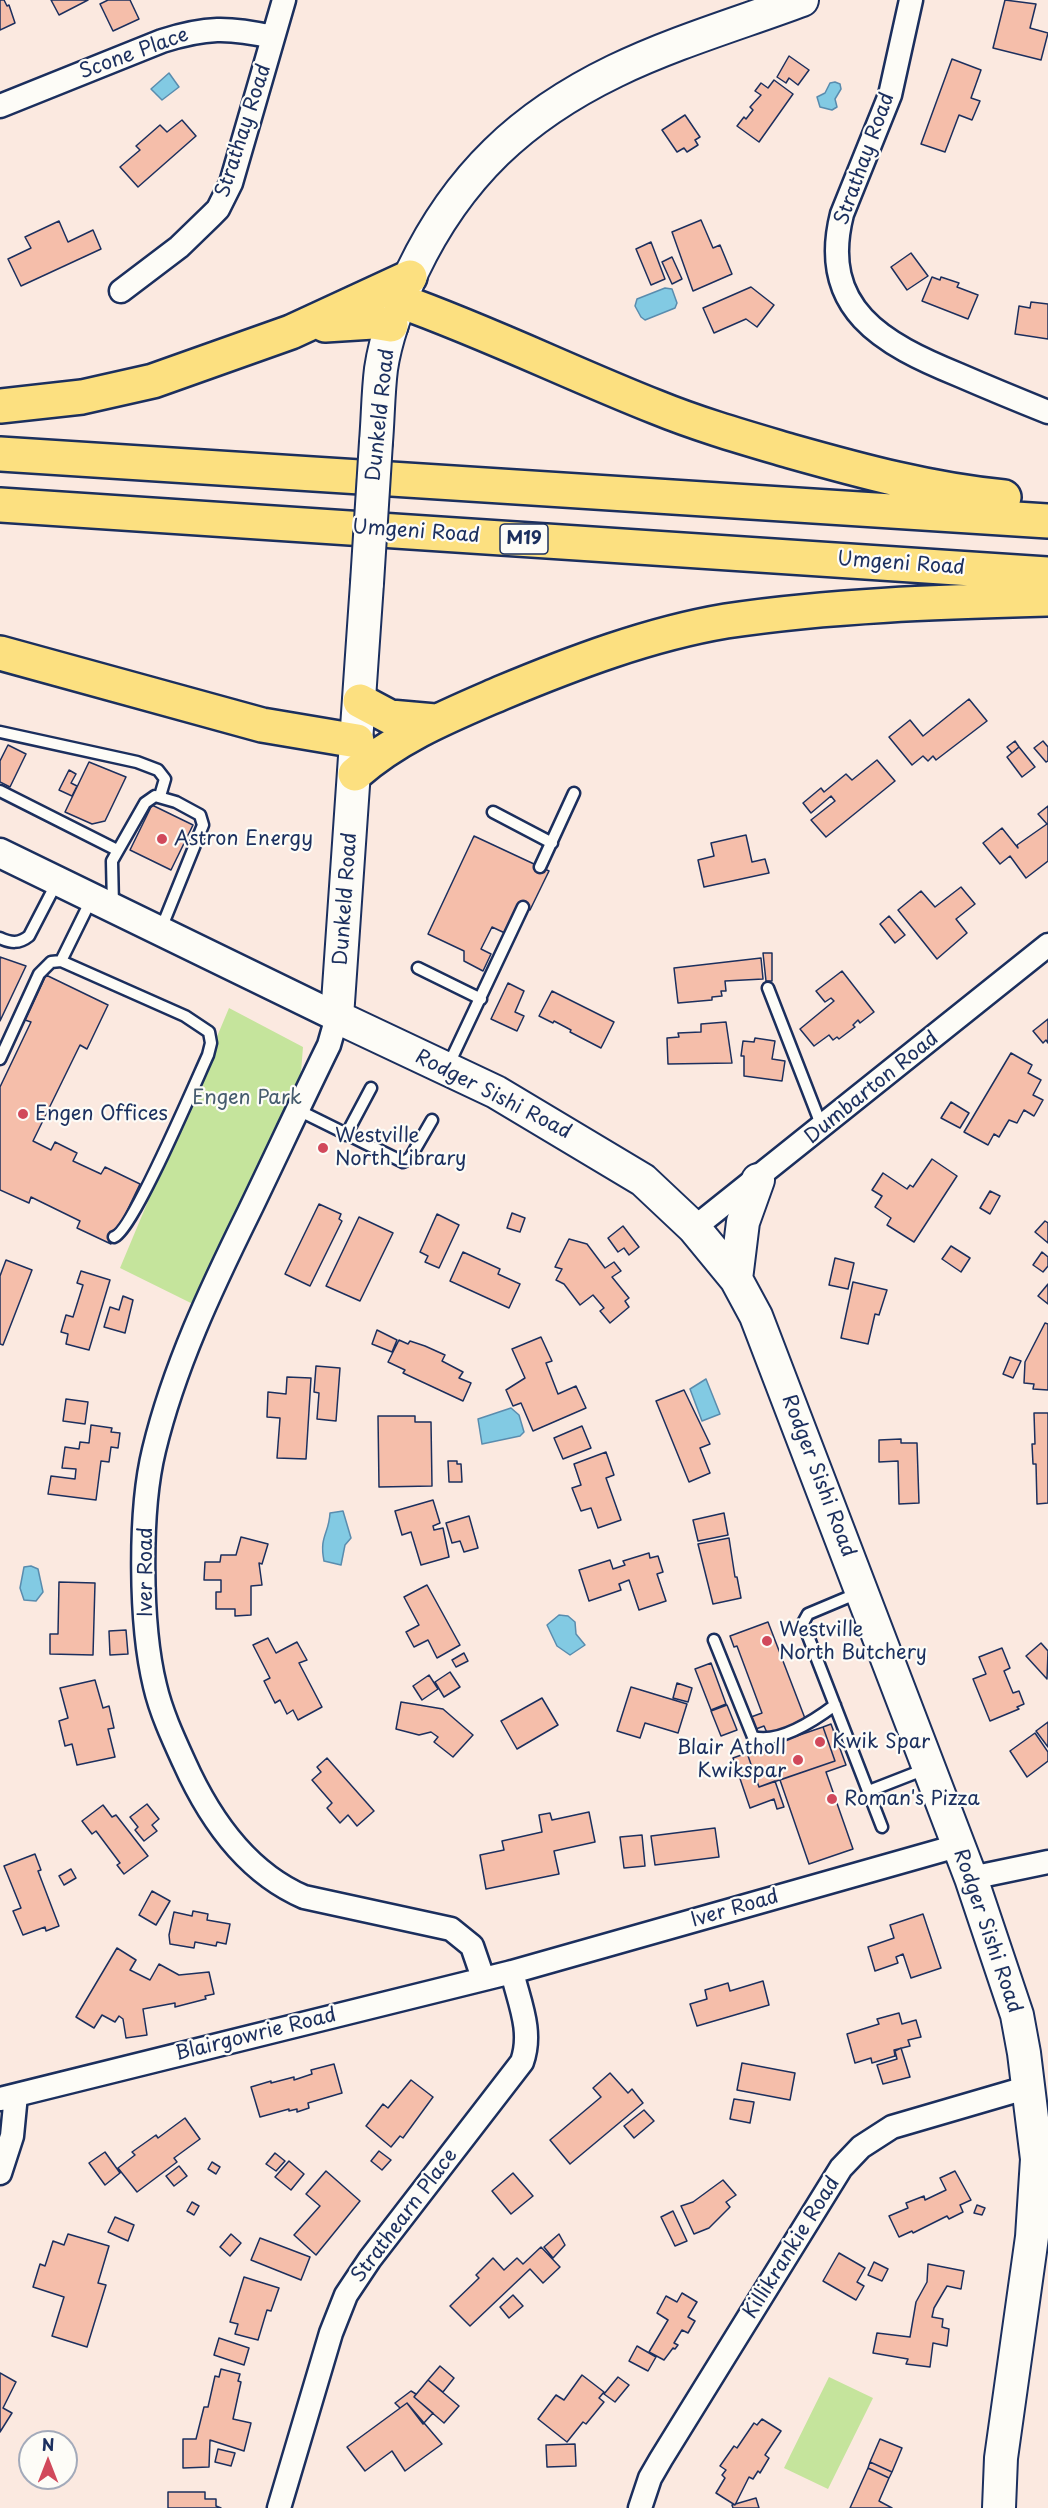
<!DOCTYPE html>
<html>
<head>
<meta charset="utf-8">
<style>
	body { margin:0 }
	#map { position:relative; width:1048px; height:2508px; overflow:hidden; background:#fbe9e0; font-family:"Playpen Sans",sans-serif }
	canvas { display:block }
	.north { position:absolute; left:18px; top:2430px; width:60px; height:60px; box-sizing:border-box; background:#fdfcf7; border:2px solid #a3aaba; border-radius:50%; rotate:0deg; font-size:16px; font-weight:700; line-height:24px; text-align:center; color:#1b2f5e }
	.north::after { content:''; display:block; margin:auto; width:21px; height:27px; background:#d1495b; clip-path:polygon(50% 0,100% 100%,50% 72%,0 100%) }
</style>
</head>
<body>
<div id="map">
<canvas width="1048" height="2508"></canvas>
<div class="north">N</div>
</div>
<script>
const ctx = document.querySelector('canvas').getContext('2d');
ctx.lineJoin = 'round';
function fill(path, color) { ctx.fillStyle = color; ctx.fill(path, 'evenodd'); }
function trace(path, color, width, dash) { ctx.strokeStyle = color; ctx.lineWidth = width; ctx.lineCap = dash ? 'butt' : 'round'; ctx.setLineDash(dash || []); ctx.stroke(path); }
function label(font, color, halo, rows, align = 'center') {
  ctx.font = font + ' "Playpen Sans",sans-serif'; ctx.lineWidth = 4.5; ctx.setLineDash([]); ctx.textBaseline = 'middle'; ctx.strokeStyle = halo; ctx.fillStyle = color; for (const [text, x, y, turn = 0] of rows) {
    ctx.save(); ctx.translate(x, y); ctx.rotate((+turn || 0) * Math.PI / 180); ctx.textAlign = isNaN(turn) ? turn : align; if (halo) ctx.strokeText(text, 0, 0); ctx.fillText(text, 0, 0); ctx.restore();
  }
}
fill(new Path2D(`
	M229,1008L303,1047L298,1110L203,1309L120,1268Z
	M829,2377L873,2398L828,2489L784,2468Z`), '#c5e49c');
const water = new Path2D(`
	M169,73L179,87L162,100L151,89Z
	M835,82L840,84L841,89L835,99L837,107L832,110L820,107L817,97L825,93L830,83Z
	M665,288L672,289L677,303L675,308L645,320L641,317L635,306L637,299Z
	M706,1379L720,1414L702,1421L690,1389Z
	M511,1408L519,1415L524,1432L520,1436L482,1444L478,1419Z
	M343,1511L351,1538L345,1545L341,1565L324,1561C319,1536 329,1534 330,1513Z
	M31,1566L38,1569L43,1592L36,1601L24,1600L20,1588L24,1567Z
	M559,1615L568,1616L575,1622L576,1634L585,1645L570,1655L557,1646L547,1625Z`);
fill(water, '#82cae3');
trace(water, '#598cae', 1.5);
const building = new Path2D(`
	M0,0H4L7,6L9,5L15,23L0,30Z
	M51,0H88L59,15Z
	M108,0H130L139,19L113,31L100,4Z
	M1005,0L1036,4L1030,28L1048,33L1041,60L993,48Z
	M789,56L809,70L798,85L789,78L786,83L777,77Z
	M952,59L981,70L971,98L980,101L972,120L959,115L945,152L921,144Z
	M774,80L793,94L759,142L737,126L744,117L746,119L753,110L750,107L761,95L755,91L761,83L768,88Z
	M685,115L700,137L695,140L698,145L687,152L684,148L677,152L662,130Z
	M182,120L196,136L138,187L120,167L140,150L136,146L160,125L167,132Z
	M701,220L713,248L720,245L732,274L693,291L672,232Z
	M59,221L68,242L93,230L101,249L21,286L8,259L31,248L25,237Z
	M651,242L665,279L651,285L636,249Z
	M911,253L928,276L907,290L891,267Z
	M672,257L682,279L672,284L662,262Z
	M932,277L940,280L941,277L959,283L957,287L978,295L968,319L922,301Z
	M751,287L774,305L757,327L746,319L714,333L703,308Z
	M1031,302L1048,304V339L1015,334L1019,306L1030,308Z
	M969,699L987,721L936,760L933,756L928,761L923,756L912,765L889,737L910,720L923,736Z
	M1015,741L1019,747L1012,753L1007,747Z
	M1043,741L1048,747V761L1046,762L1034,748Z
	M8,745L26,754L10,787L0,782V761Z
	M1019,747L1035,767L1022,777L1007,757Z
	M877,760L895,781L826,837L811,820L835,801L831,796L811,813L803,803L821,788L824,792L846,774L852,780Z
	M89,762L126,777L105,821L92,824L65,812Z
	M69,770L76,774L71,783L77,786L72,796L59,790Z
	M152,805L193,825L171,870L130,850Z
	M1048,806V861L1026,878L1010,856L1000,864L983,843L1002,828L1018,848L1017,845L1047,824L1038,814Z
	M746,835L752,862L765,859L769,873L704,887L698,860L714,856L711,843Z
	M474,836L549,871L530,910L520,906L507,934L492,927L481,949L491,954L483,971L464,961V951L428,934Z
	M961,887L975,904L956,919L967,933L937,959L898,910L921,891L935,907Z
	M889,916L905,935L895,943L880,924Z
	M763,953H772V981H766Z
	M0,957L26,966L0,1021Z
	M761,958L763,979L725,981L726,991H721L722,996L712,997V1000L678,1003L674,968Z
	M842,971L874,1012L860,1023L858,1020L853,1025L855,1027L839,1039L837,1037L833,1040L829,1035L814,1046L800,1029L834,1001L831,998L825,1002L816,991Z
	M46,975L108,1005L87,1049L80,1045L33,1141L51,1150L55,1142L77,1153L73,1161L101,1174L105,1167L140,1184L111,1244L77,1228L80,1221L31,1197L29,1203L0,1190V1087L31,1022L25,1020Z
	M508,983L524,991L515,1012L524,1016L517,1031L491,1019Z
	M552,991L614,1022L601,1048L570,1032L571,1030L554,1021L553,1023L539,1016Z
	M1048,1019V1043L1046,1040L1043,1043L1033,1031Z
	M726,1022L732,1063L668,1064L667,1038L679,1037L678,1033L701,1032V1024Z
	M755,1038L775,1041L772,1059L785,1061L782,1081L744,1076V1056H741L743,1041L754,1042Z
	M1011,1053L1032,1065L1028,1073L1041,1080L1033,1095L1043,1100L1034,1116L1024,1110L1017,1123L1009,1120L999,1137L994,1134L988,1145L964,1132Z
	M951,1102L969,1113L960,1128L941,1118Z
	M932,1159L957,1176L914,1242L887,1225L891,1218L875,1207L882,1196L872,1190L883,1173L907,1189L910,1185L913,1187Z
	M990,1191L1000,1196L990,1214L980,1208Z
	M319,1204L341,1214L339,1219L342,1221L310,1286L285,1274Z
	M512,1213L525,1218L520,1232L507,1228Z
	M437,1214L459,1225L439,1268L425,1262L428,1256L420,1252Z
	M359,1217L393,1233L360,1301L326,1286Z
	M1045,1221L1048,1223V1243L1035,1232Z
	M623,1226L639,1247L629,1255L624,1248L618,1252L608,1238Z
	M569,1239L587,1244L605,1268L614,1262L621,1271L612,1277L629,1298L625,1301L629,1307L610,1323L600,1311L604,1308L593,1295L580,1305L564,1284L556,1280L562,1269L555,1267Z
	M951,1246L970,1258L961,1272L942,1259Z
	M463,1252L500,1269L498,1274L520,1284L509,1308L450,1281Z
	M1042,1252L1048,1257V1266L1043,1272L1033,1265Z
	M835,1258L854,1263L848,1289L829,1285Z
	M6,1260L32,1270L3,1345L0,1344V1276Z
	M81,1271L110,1280L89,1350L66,1344L68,1334L61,1332L66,1315L73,1317L83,1285L77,1283Z
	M853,1282L887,1290L879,1315L875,1314L868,1344L841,1338Z
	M1048,1284V1304L1038,1296Z
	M123,1296L133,1300L125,1333L104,1327L110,1307L119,1310Z
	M1045,1323L1048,1324V1390L1033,1389L1034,1384L1024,1383L1025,1362Z
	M377,1330L397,1340L392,1352L372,1344Z
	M541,1337L552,1361L546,1363L558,1394L576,1386L586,1408L533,1431L521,1403L513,1406L506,1390L525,1378L512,1349Z
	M399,1340L408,1344L410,1341L425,1346L445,1355L442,1361L463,1372L459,1378L471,1383L463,1401L403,1373L405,1370L388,1362Z
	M1010,1357L1021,1361L1013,1378L1003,1374Z
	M316,1366L340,1368L336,1421L317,1419L319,1393L314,1392Z
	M287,1377L311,1378L306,1459L277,1458L280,1418L267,1417L268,1392L286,1394Z
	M684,1390L710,1444L700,1448L710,1473L689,1482L656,1401Z
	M66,1399L88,1402L85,1424L63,1421Z
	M1034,1413H1048V1503L1037,1504L1036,1464H1033L1032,1444H1035Z
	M378,1416H415V1422H431L432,1486L379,1487Z
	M91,1425L112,1428L111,1432L120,1433L118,1448L111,1447L109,1462L101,1461L96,1500L48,1494L51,1476L75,1479L76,1469L62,1468L65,1447L79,1449L80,1442L89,1443Z
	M582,1426L591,1448L563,1459L554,1438Z
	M901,1439V1443H917L919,1503L899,1504L898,1461L879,1462V1440Z
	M606,1452L614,1475L606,1478L621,1520L598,1528L591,1508L581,1511L572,1488L581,1485L574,1464Z
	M448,1461H457V1464H461L462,1482H449Z
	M433,1500L440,1523L433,1526L434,1530L443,1528L449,1557L421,1565L411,1532L402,1535L395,1511Z
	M724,1513L728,1535L698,1541L693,1520Z
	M469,1516L478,1548L464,1552L460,1541L452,1543L446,1523Z
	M241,1537L268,1544L262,1564L259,1563L262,1585L251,1586V1615L235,1616V1609H216V1592H221V1580H204L205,1562H220L221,1555H236Z
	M729,1538L735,1577H737L741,1598L713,1604L698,1544Z
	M649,1553L650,1558L658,1556L663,1572L657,1574L666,1601L639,1610L629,1580L619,1584L621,1590L589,1601L579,1570L610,1560L613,1569L625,1565L623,1561Z
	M59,1582L95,1583L93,1655L50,1654V1634H58Z
	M427,1585L460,1645L437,1658L428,1640L414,1647L406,1632L419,1625L404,1597Z
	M768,1622L806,1721L768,1735L764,1726L756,1729L751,1717L762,1713L737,1646L734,1647L730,1636Z
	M126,1630L128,1654L110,1655L109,1631Z
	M268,1638L276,1653L297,1642L307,1660L299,1663L322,1707L298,1720L293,1710L287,1714L280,1700L275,1703L264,1681L270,1678L253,1645Z
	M1041,1643L1048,1651L1047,1679L1026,1656Z
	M1002,1648L1010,1668L1004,1671L1013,1693L1019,1691L1024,1704L1017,1707L1019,1709L990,1721L973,1679L986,1674L979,1657Z
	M464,1653L468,1661L456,1667L452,1660Z
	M711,1663L726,1704L711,1710L695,1669Z
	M450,1672L460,1687L444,1697L435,1682Z
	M429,1675L438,1689L422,1700L413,1686Z
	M95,1680L103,1708L109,1706L114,1728L108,1729L115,1757L77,1765L72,1744L65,1746L59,1721L68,1718L60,1688Z
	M677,1683L692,1688L688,1702L673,1698Z
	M631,1687L687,1704L678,1733L645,1723L640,1738L617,1731Z
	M542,1698L558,1725L517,1749L501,1721Z
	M401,1702L443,1709L473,1735L453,1757L434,1742L438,1737L431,1732L419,1735L396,1729Z
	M727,1705L737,1730L721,1736L711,1711Z
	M1048,1722V1747L1036,1731Z
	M831,1724L846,1765L826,1772L853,1849L809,1864L780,1780L835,1761L823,1727Z
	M823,1727L835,1761L759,1787L747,1753Z
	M1035,1733L1048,1752V1761L1027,1777L1010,1751Z
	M747,1753L759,1787L775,1781L784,1807L777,1809L774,1799L750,1808L733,1758Z
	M327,1758L374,1811L357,1826L348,1815L340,1823L327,1808L332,1803L312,1780L321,1772L317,1767Z
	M147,1804L159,1819L152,1825L157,1831L144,1841L135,1830L138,1827L130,1817Z
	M103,1805L112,1817L116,1815L148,1856L124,1874L117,1865L120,1863L96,1831L92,1834L82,1821Z
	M589,1812L595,1842L554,1851L559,1874L486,1889L480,1855L504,1850L502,1841L542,1832L539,1815L550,1813L552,1820Z
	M715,1828L719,1857L655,1865L651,1836Z
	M642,1835L645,1866L624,1868L620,1837Z
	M35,1854L41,1870L38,1871L59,1926L46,1931L45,1927L23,1935L13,1911L21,1908L4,1866Z
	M71,1869L76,1878L64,1885L59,1876Z
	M152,1891L170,1901L156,1925L139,1915Z
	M193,1911L208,1914L207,1920L230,1924L226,1944L217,1942L216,1946L195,1942L194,1948L170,1944L169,1935L174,1912L192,1916Z
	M923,1914L941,1968L911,1978L903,1954L896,1957L898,1963L875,1971L868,1947L894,1938L890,1925Z
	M117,1948L136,1960L130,1970L150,1980L159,1964L179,1975L209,1972L214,1994L205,1996L206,1999L175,2007V2003L143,2009L147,2035L126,2038L123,2019L119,2016L115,2022L102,2015L94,2028L76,2017Z
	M763,1981L769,2005L697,2026L690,2004L707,1999L705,1990L728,1983L730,1991Z
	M899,2013L902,2024L916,2020L921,2037L908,2040L910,2046L894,2050L895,2056L872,2063L871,2058L855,2063L847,2034L879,2024L877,2019Z
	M901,2048L910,2077L883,2084L877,2065L897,2059L895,2051Z
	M742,2063L795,2073L790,2100L737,2090Z
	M334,2064L342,2093L308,2103L309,2108L297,2112V2109L289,2111V2109L260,2117L251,2087L271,2081V2083L294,2077V2080L312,2074L311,2070Z
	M610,2073L628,2093L632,2089L643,2103L570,2164L550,2140L601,2097L593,2088Z
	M411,2080L433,2097L403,2138L400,2136L391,2147L366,2126L383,2104L388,2108Z
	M734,2099L754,2102L750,2123L730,2119Z
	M644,2110L654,2121L634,2138L624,2126Z
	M185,2118L200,2139L174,2158L177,2162L137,2192L118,2168L135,2155L132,2152L156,2135L158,2138Z
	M379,2151L391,2160L382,2170L371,2161Z
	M105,2152L120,2173L105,2185L89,2163Z
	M275,2153L285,2161L276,2171L266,2164Z
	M289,2161L304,2174L291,2190L275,2177Z
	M212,2162L220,2167L216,2174L208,2169Z
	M179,2166L187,2176L174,2186L166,2176Z
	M326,2171L360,2201L316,2255L294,2235L320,2206L306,2194Z
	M955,2171L971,2200L960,2205L963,2212L949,2219L947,2216L913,2233L912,2231L899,2237L889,2216L908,2208L906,2203L924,2196L925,2200L946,2190L940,2178Z
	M513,2173L533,2196L511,2214L492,2191Z
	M723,2180L736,2195L726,2202L730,2207L709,2228L694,2234L681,2206L693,2202Z
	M192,2202L199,2206L194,2215L187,2211Z
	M977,2205L985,2208L982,2215L974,2213Z
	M673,2211L687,2241L675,2246L661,2217Z
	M115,2217L134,2225L128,2241L108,2232Z
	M68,2234L109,2246L98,2283L106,2285L87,2347L52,2336L64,2297L33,2287L40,2264L45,2266L53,2241L64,2245Z
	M231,2234L241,2243L230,2256L220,2247Z
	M559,2234L565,2245L553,2258L544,2247Z
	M260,2238L310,2257L301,2280L251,2260Z
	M541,2247L560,2267L543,2283L530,2269L470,2326L450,2306L479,2278L476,2275L493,2258L504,2270L517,2258L523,2264Z
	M839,2253L865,2268L857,2282L864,2286L856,2300L823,2281Z
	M874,2262L888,2269L882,2281L868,2275Z
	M928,2264L964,2271L961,2289L947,2286L934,2308L932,2317L943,2319L942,2327L949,2329L947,2346L933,2343L930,2367L906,2364L908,2359L873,2353L877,2333L910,2337L916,2302L927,2282Z
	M244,2277L279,2288L271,2311L267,2310L258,2340L235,2334L238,2324L230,2322Z
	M682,2293L697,2302L688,2317L695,2321L688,2333L682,2330L674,2343L678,2345L675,2349L673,2348L664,2360L649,2352L668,2320L657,2313L666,2296L677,2302Z
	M513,2295L523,2306L509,2318L500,2307Z
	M219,2338L249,2348L244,2365L214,2355Z
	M637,2346L656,2357L648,2371L629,2361Z
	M440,2366L454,2378L443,2392L428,2380Z
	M221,2369L240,2374L238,2381L241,2382L233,2419L251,2423L244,2451L210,2440L209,2467L183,2468V2439H196L204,2407H208L215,2376L219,2377Z
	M0,2373L16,2382L3,2408L12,2413L0,2432Z
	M582,2375L604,2392L599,2398L604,2402L586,2424L583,2422L567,2442L538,2419L556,2395L564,2400Z
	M618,2377L629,2385L615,2402L604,2394Z
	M428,2380L459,2406L444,2423L414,2397Z
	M411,2391L416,2394L414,2397L433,2413L423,2424L407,2403L400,2408L395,2403Z
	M407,2403L442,2444L405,2471L392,2451L365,2471L347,2447Z
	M762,2419L781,2431L765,2455L769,2458L760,2473L758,2471L753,2479L749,2477L735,2505L716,2493L725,2478L722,2475L726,2470L720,2466L734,2446L737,2448L754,2423L757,2425Z
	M880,2439L902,2448L892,2472L870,2462Z
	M575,2444L576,2466L547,2467L546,2445Z
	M218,2449L235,2453L231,2466L215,2462Z
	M870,2462L892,2472L889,2478L868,2468Z
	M868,2468L889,2478L879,2501L892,2508H850Z
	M168,2492H205V2499H216V2506L221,2508H168Z
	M756,2498L759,2508H733L732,2505Z`);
fill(building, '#f5beaa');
trace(building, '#1b2f5e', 1.5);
const service = new Path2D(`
	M0,732L137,762L158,770L165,779L160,796
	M0,791L117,850
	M493,812L552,843
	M540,867L574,793
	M113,906L112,861L145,803L155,796L176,802L200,815L203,825L161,929
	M0,938C11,943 19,944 29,936L57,882
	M61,961L92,898
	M418,968L481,999
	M768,988L822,1127
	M0,1059L39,974L51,962L61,961L185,1016L209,1032L211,1043L208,1055C196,1081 132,1232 114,1237
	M448,1066L523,907
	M298,1110L403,1162L410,1158L432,1120
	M346,1135L371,1088
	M858,1593L808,1614L803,1623L882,1827
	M714,1640L753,1737C779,1744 815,1720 835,1705
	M869,1791L928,1768`);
const minor = new Path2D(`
	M911,0L890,95L842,214C818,309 883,344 959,375C989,388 1018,400 1048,412
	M0,106L162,41C206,27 228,27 273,37
	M121,291L179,247L211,216L218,209L231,183L284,0
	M337,1017L329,1045C302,1100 276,1156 249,1212C211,1289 174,1367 154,1450C139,1511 140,1625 155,1686C161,1712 173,1738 184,1762C209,1818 246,1872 304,1897L451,1929L472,1946L483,1978
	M694,1228L1048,945
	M971,1878L1048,1862
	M0,2099L512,1972L957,1846
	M0,2173L12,2136L16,2095
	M279,2508L331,2333L346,2295L370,2259L522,2062C533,2031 519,2002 512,1972
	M640,2508L650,2478L661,2459L841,2168L861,2147L892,2127L1029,2087`);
const tertiary = new Path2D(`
	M0,853L337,1017`);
const secondary = new Path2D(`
	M376,442C378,418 378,393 381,369C386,335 399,302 413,270C458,176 522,116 615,71C675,42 740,23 802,0
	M367,583L337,1017L496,1092L643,1180L694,1228L736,1279L756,1316L971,1878L1017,2015L1024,2053L1037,2159L1032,2237L1001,2458L999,2508
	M736,1279L743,1222L758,1180`);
const motorway = new Path2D(`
	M400,301C487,332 570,373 656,407C700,425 746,438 790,451C861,471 931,490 1004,497
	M325,325L373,322L391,325
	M0,406L82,397L153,381L291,332L410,277
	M0,454L1048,521
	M0,505L1048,574
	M0,653L262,725L357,741
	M360,701L390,717L435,721
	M355,774C398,736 448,716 501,693C573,663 649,634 726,621C832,605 941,602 1048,599`);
trace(service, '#1b2f5e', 15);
trace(minor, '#1b2f5e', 27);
trace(tertiary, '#1b2f5e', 33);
trace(secondary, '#1b2f5e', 36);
trace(motorway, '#1b2f5e', 38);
trace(service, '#fdfcf7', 10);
trace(minor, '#fdfcf7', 22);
trace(tertiary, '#fdfcf7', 28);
trace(secondary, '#fdfcf7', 32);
trace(motorway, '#fce080', 33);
const secondaryBridge = new Path2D(`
	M367,583L376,442`);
trace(secondaryBridge, '#1b2f5e', 36, []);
trace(secondaryBridge, '#fdfcf7', 32);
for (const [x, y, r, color] of [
	[162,839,6,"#d1495b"],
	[23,1114,6,"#d1495b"],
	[323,1148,6,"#d1495b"],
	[767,1641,6,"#d1495b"],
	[820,1742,6,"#d1495b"],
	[798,1760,6,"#d1495b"],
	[832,1799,6,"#d1495b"]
]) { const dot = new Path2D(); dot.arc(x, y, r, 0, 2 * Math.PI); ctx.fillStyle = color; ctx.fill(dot); trace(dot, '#fdfcf7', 2); }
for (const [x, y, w] of [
	[524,539,48]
]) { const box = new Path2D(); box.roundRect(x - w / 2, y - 15, w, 30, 4.5); ctx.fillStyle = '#fdfcf7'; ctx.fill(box); trace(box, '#1b2f5e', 1.5); }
label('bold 18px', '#1b2f5e', null, [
	["M19",524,539]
]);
label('20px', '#1b2f5e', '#fdfcf7', [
	["Scone Place",134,54,-20],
	["Strathay Road",244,131,-72],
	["Strathay Road",865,159,-70],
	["Dunkeld Road",381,415,-84],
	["Umgeni Road",416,532,4],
	["Umgeni Road",901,564,4],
	["Dunkeld Road",346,899,-86],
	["Dumbarton Road",872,1088,-39],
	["Rodger Sishi Road",493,1095,27],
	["Rodger Sishi Road",818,1476,69],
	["Iver Road",146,1572,-90],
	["Iver Road",735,1909,-16],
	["Rodger Sishi Road",987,1931,71],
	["Blairgowrie Road",256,2035,-14],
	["Strathearn Place",405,2216,-53],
	["Killikrankie Road",792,2248,-58]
]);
label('20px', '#1b2f5e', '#fdfcf7', [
	["Astron Energy",174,839],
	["Engen Offices",35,1114],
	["Westville",335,1136],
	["North Library",335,1159],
	["Westville",779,1630],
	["North Butchery",779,1653],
	["Kwik Spar",832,1742],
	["Blair Atholl",786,1748,"right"],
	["Kwikspar",786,1771,"right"],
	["Roman's Pizza",844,1799]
], 'left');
label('20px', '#465c6e', '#fdfcf7', [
	["Engen Park",247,1098]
]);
</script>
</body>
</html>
